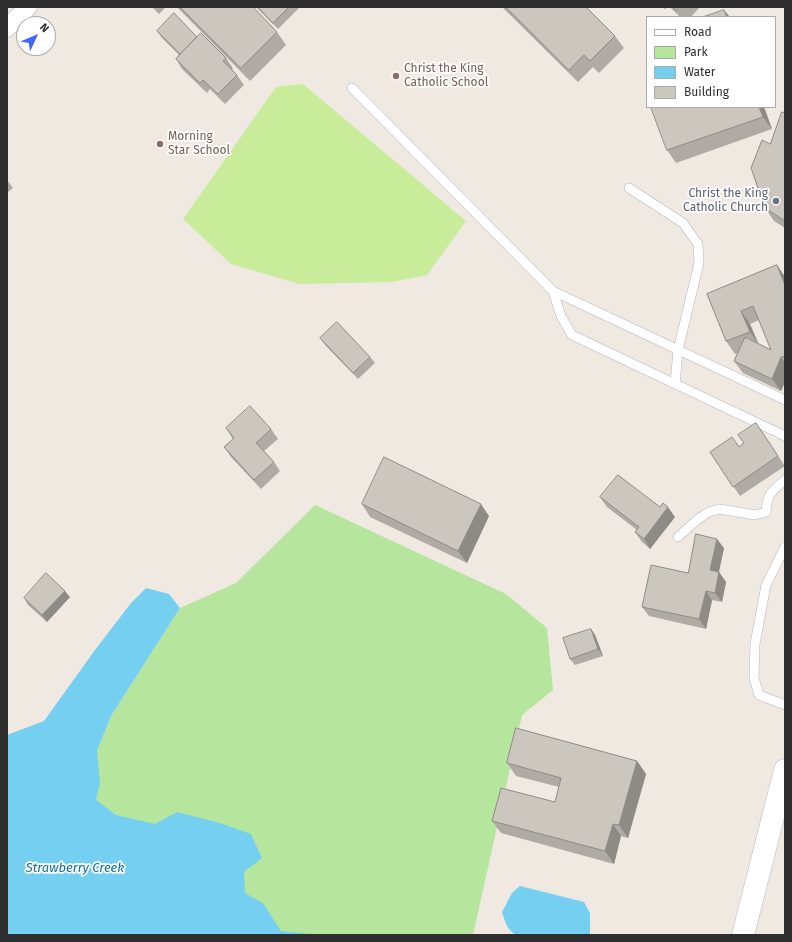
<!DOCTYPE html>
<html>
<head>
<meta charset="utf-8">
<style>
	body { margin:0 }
	#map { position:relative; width:792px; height:942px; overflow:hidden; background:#efe9e1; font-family:"Fira Sans",sans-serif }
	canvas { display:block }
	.frame { position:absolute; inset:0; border:8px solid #2e2e2e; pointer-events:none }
	.legend { position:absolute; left:646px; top:16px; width:130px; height:92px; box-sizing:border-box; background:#fff; border:1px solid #ababab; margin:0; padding:5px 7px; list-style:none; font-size:12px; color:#2e2e2e }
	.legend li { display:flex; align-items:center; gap:8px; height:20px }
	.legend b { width:20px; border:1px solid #ababab }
	.north { position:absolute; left:16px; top:16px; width:40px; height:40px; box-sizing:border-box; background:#fff; border:1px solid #ababab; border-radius:50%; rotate:46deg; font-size:11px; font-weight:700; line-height:16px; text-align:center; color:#2e2e2e }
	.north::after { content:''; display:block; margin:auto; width:14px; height:18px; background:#4264fb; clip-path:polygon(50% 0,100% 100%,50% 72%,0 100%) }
</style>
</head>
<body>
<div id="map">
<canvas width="792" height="942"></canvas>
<div class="frame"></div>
<ul class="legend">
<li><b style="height:5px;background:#fff"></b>Road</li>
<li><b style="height:11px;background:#b6e59e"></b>Park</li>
<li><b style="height:11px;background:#75cff0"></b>Water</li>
<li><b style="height:11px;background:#cbc7bf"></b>Building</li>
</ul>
<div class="north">N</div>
</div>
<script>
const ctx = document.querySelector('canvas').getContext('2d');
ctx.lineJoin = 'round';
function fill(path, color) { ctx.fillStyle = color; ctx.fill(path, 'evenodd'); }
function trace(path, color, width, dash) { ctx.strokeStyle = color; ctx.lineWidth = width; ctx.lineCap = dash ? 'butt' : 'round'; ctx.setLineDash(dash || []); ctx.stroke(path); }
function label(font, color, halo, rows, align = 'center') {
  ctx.font = font + ' "Fira Sans",sans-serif'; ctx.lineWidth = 3.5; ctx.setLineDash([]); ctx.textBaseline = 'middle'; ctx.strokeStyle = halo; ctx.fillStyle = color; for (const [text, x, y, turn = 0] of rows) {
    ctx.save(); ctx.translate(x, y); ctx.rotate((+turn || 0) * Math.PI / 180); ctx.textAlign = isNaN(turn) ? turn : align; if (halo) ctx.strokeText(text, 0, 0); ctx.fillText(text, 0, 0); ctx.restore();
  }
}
fill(new Path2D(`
	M315,505L506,594L547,628L553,690L522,715L473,935H45L7,807L97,751L111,716L180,608L236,583Z`), '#b6e59e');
fill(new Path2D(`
	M303,84L466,221L427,275L392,282L300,284L231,264L183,219L276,87Z`), '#c9ec9a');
fill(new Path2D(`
	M146,588L169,594L180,608L111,716L97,751L100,783L96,800L116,815L155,824L177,812L220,823L251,834L262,858L244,872L245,893L263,903L281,931L310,934L312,935H7V735L44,721L95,650L131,603Z
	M520,886L584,902L590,913V935H517C507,931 505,921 502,912L512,893Z`), '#75cff0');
const lane = new Path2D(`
	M352,88L553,291L785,400
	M629,188L683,223L698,244L699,263L678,350L675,384
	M553,291L561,316L572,335L785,436
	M678,537L698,519L709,512L719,509L755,515L766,512C767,494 772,491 785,480
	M785,547L766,585L755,644L754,678L759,695L785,705`);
const street = new Path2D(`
	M7,28L28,7`);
const secondary = new Path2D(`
	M743,935L785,770`);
trace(lane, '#b4b7c1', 10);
trace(street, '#b4b7c1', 19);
trace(secondary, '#b4b7c1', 23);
trace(lane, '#fff', 9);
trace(street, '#fff', 18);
trace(secondary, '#fff', 22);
fill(new Path2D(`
	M152,7H166L159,14Z
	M177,7H253L277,32L286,45L250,81Z
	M256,7H300L278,29Z
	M502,7H586L615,36L624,48L599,73L593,67L578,82Z
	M670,7H700L691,17H680Z
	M157,31L197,37L226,58L233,68L232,69L237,75L244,85L225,104L210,89L207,93L182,69L176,59L179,55L162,38Z
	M764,107L772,129L676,163L667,150Z
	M785,113V228L774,221L765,208L770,144Z
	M7,180L13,188L7,193Z
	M777,265L785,277V382L781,391L743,373L734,361L737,353L735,354L726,341L707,294ZM759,320L771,350L758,344L750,324Z
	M320,338L370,357L375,363L358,379L325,345Z
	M756,423L785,466L740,496L710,452L739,447L744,443Z
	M226,428L271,429L278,439L264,451L274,462L280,471L261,489L231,457L224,447L233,439Z
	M600,497L660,507L675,517L650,549L642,542L635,532L637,530L607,507Z
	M362,504L489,516L467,563L370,517Z
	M724,548L719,572L726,582L722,602L712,600L706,629L649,616L642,607L688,573Z
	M70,597L47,622L28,605L24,598Z
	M591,629L595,635L603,656L575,665L570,659Z
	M637,761L646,774L628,838L621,836L614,864L501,833L492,821L555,802L559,787L516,776L507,763Z`), '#afaba4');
fill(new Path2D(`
	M663,7H667L665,9Z
	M724,10L730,17H727Z
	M759,107H764L772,129L763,117Z
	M777,265L785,277V285Z
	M741,311L750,324L759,345L750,332Z
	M781,357L785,363V382L781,391L772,379Z
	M481,504L489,516L467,563L458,551Z
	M668,507L675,517L650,549L644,539Z
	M717,539L724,548L717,580L710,570Z
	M719,572L726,582L722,602L715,593Z
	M65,591L70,597L47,622L42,615Z
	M706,591L712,600L706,629L699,619Z
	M591,629L595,635L603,656L598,649Z
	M637,761L646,774L628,838L619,825Z
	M613,824L621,836L614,864L605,851Z`), '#8e8b86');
const building = new Path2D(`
	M180,7H253L277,32L241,68Z
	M258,7H289L273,23Z
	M506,7H586L615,36L590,61L584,55L569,70Z
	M674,7H679L676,10Z
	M724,10L727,17H703Z
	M174,13L197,37L180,54L157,31Z
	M201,33L226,58L223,61L237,75L218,94L203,80L200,83L176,59Z
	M651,107H759L763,117L667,150Z
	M782,112L785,113V221L765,208L751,168L762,140L770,144Z
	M777,265L785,285V356L781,357L772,379L734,361L745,337L771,350L753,306L741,311L750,332L726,341L707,294Z
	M337,322L370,357L353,373L320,338Z
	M250,406L271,429L256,443L274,462L254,480L224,447L234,438L226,428Z
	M756,423L778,456L733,487L710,452L732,437L739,447L744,443L738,435Z
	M384,457L481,504L458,551L362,504Z
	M618,475L660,507L663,503L668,507L644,539L635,532L639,527L600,497Z
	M696,534L717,539L710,570L719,572L715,593L706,591L699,619L642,607L651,565L688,573Z
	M46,573L65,591L42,615L24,598Z
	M591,629L598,649L570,659L563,638Z
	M516,728L637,761L619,825L613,824L605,851L492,821L501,788L555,802L561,778L507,763Z`);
fill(building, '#cbc7bf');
trace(building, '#8e8b86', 1);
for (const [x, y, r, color] of [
	[396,76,4,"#8d6e63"],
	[160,144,4,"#8d6e63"],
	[776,201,4,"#6b7280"]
]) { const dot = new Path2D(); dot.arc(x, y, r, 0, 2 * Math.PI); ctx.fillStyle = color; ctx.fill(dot); trace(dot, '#fff', 1.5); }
label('12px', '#785e54', '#fff', [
	["Christ the King",404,69],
	["Catholic School",404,83],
	["Morning",168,137],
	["Star School",168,151]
], 'left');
label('12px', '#5b616d', '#fff', [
	["Christ the King",768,194],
	["Catholic Church",768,208]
], 'right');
label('italic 13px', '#0d6fa3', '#fff', [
	["Strawberry Creek",75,868]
]);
</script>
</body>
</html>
